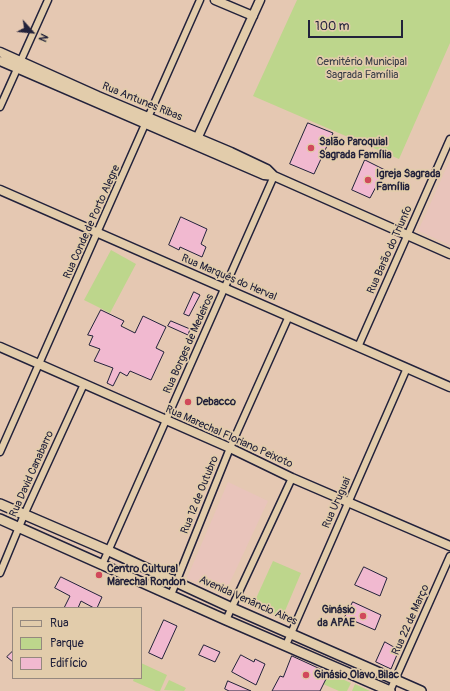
<!DOCTYPE html>
<html>
<head>
<meta charset="utf-8">
<style>
	body { margin:0 }
	#map { position:relative; width:450px; height:691px; overflow:hidden; background:#e5c8b2; font-family:Pangolin,sans-serif }
	canvas { display:block }
	.legend { position:absolute; left:12px; top:607px; width:130px; height:72px; box-sizing:border-box; background:#e2ccab; border:1px solid #95887e; margin:0; padding:5px 7px; list-style:none; font-size:12px; color:#22223b }
	.legend li { display:flex; align-items:center; gap:8px; height:20px }
	.legend b { width:20px; border:1px solid #95887e }
	.north { position:absolute; left:12px; top:12px; width:40px; height:40px; -webkit-text-stroke:3px #e2ccab; paint-order:stroke; rotate:117deg; font-size:11px; font-weight:700; line-height:16px; text-align:center; color:#22223b }
	.north::after { content:''; display:block; margin:auto; width:14px; height:18px; background:#22223b; clip-path:polygon(50% 0,100% 100%,50% 72%,0 100%) }
	.scale { position:absolute; left:308px; top:20px; width:95px; height:18px; box-sizing:border-box; border:2px solid #22223b; border-top:0; padding-left:5px; font-size:12px; line-height:14px; white-space:nowrap; color:#22223b; -webkit-text-stroke:3px #e2ccab; paint-order:stroke }
</style>
</head>
<body>
<div id="map">
<canvas width="450" height="691"></canvas>
<ul class="legend">
<li><b style="height:5px;background:#e2ccab"></b>Rua</li>
<li><b style="height:11px;background:#bdd68c"></b>Parque</li>
<li><b style="height:11px;background:#f1b9d0"></b>Edifício</li>
</ul>
<div class="north">N</div>
<div class="scale">100 m</div>
</div>
<script>
const ctx = document.querySelector('canvas').getContext('2d');
ctx.lineJoin = 'round';
function fill(path, color) { ctx.fillStyle = color; ctx.fill(path, 'evenodd'); }
function trace(path, color, width, dash) { ctx.strokeStyle = color; ctx.lineWidth = width; ctx.lineCap = dash ? 'butt' : 'round'; ctx.setLineDash(dash || []); ctx.stroke(path); }
function label(font, color, halo, rows, align = 'center') {
  ctx.font = font + ' Pangolin,sans-serif'; ctx.lineWidth = 3.5; ctx.setLineDash([]); ctx.textBaseline = 'middle'; ctx.strokeStyle = halo; ctx.fillStyle = color; for (const [text, x, y, turn = 0] of rows) {
    ctx.save(); ctx.translate(x, y); ctx.rotate((+turn || 0) * Math.PI / 180); ctx.textAlign = isNaN(turn) ? turn : align; if (halo) ctx.strokeText(text, 0, 0); ctx.fillText(text, 0, 0); ctx.restore();
  }
}
fill(new Path2D(`
	M450,160V245L418,231Z
	M228,482L268,501L224,595L187,578Z`), '#e9c4bb');
fill(new Path2D(`
	M297,0H450V43L399,159L253,96Z
	M111,250L136,264L110,313L84,300Z
	M273,561L301,573L282,618L253,605Z
	M141,663L167,675L160,691H156L133,681L134,678H141Z
	M329,673L351,683L347,691H339L323,684Z
	M169,680L186,688L184,691L164,690Z
	M355,684L370,691H352Z`), '#bdd68c');
const building = new Path2D(`
	M308,123L333,133L314,174L290,164Z
	M365,160L385,170L370,198L352,190Z
	M181,217L207,229L201,244L206,247L202,257L180,247L179,250L169,245Z
	M194,292L200,295L189,316L184,314Z
	M101,310L124,321L121,326L135,333L143,316L166,327L156,348L164,352L151,380L130,371L127,376L120,372L113,386L107,383L113,368L94,361L100,349L89,345L93,336L88,335Z
	M171,321L190,329L188,335L168,326Z
	M364,567L387,578L380,596L355,585Z
	M61,577L102,597L97,608H94L81,601L78,608H64L70,596L55,588Z
	M353,602L381,615L375,630L345,617Z
	M164,620L177,626L162,659L149,653Z
	M385,642L399,650L391,669L376,662Z
	M204,645L220,652L215,662L199,655Z
	M13,651V662L7,657Z
	M241,655L254,662L255,659L265,664L256,685L232,672Z
	M292,656L329,673L320,691H272L280,676L283,677Z
	M228,681L251,691H229L225,689Z`);
fill(building, '#f1b9d0');
trace(building, '#22223b', 1);
const minor = new Path2D(`
	M0,107L48,0
	M358,347L450,139
	M0,452L200,0
	M102,565L274,176
	M0,573L24,515L84,384
	M171,595L230,448L289,316
	M226,620L292,478
	M286,645L407,368
	M390,691L450,556`);
const tertiary = new Path2D(`
	M215,0L253,16
	M0,52L98,96L231,152L267,169L274,176
	M0,61L264,175L274,176L450,254
	M196,141L260,0
	M0,190L450,387
	M0,347L230,448L292,478L450,546`);
const secondary = new Path2D(`
	M0,504L109,551L232,608L421,691
	M0,519L226,620L390,691`);
trace(minor, '#22223b', 9);
trace(tertiary, '#22223b', 11);
trace(secondary, '#22223b', 12);
trace(minor, '#e2ccab', 6);
trace(tertiary, '#e2ccab', 8);
trace(secondary, '#e2ccab', 9);
for (const [x, y, r, color] of [
	[311,148,4,"#d1495b"],
	[368,180,4,"#d1495b"],
	[188,402,4,"#d1495b"],
	[99,575,4,"#d1495b"],
	[363,616,4,"#d1495b"],
	[306,675,4,"#d1495b"]
]) { const dot = new Path2D(); dot.arc(x, y, r, 0, 2 * Math.PI); ctx.fillStyle = color; ctx.fill(dot); trace(dot, '#e2ccab', 1.5); }
label('11px', '#393d47', '#e2ccab', [
	["Cemitério Municipal",362,62],
	["Sagrada Família",362,75]
]);
label('11px', '#22223b', '#e2ccab', [
	["Rua Antunes Ribas",142,102,22],
	["Rua Conde de Porto Alegre",92,222,-66],
	["Rua Barão do Triunfo",390,250,-66],
	["Rua Marquês do Herval",229,278,23],
	["Rua Borges de Medeiros",189,344,-66],
	["Rua Marechal Floriano Peixoto",229,437,24],
	["Rua David Canabarro",32,474,-66],
	["Rua 12 de Outubro",200,495,-68],
	["Rua Uruguai",337,503,-66],
	["Avenida Venâncio Aires",248,601,24],
	["Rua 22 de Março",411,620,-66]
]);
label('bold 11px', '#22223b', '#e2ccab', [
	["Salão Paroquial",319,142],
	["Sagrada Família",319,155],
	["Igreja Sagrada",376,174],
	["Família",376,187],
	["Debacco",196,402],
	["Centro Cultural",107,569],
	["Marechal Rondon",107,582],
	["Ginásio",355,610,"right"],
	["da APAE",355,623,"right"],
	["Ginásio Olavo Bilac",314,675]
], 'left');
</script>
</body>
</html>
